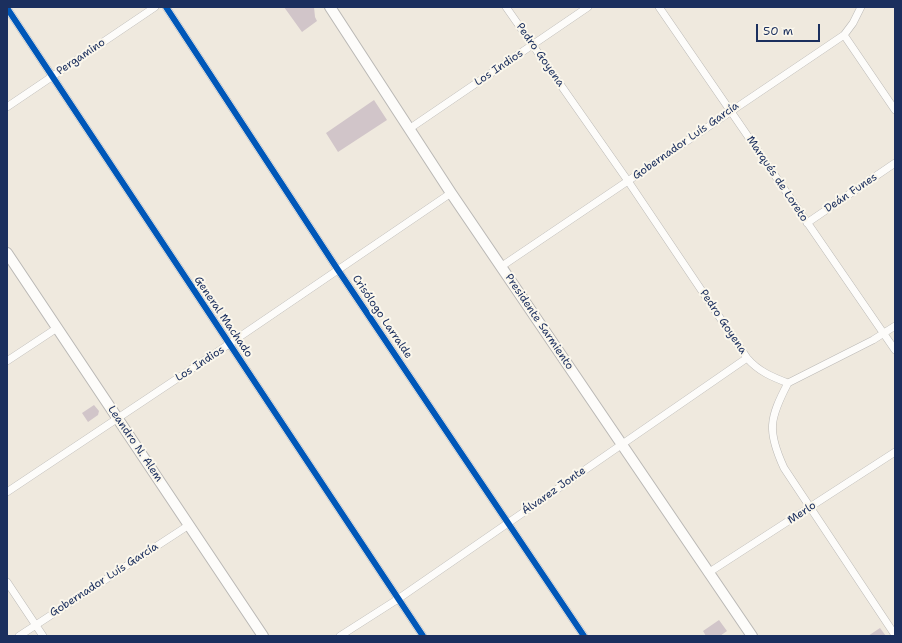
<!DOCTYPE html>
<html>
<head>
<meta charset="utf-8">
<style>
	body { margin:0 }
	#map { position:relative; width:902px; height:643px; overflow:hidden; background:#efe9de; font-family:"Shantell Sans",sans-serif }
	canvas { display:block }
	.frame { position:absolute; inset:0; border:8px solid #1b2f5e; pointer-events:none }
	.scale { position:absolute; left:756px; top:24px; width:64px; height:18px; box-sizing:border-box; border:2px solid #1b2f5e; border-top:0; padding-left:5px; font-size:12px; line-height:14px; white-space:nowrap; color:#1b2f5e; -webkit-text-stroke:3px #fbf7ec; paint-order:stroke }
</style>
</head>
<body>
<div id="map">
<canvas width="902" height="643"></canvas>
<div class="frame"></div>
<div class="scale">50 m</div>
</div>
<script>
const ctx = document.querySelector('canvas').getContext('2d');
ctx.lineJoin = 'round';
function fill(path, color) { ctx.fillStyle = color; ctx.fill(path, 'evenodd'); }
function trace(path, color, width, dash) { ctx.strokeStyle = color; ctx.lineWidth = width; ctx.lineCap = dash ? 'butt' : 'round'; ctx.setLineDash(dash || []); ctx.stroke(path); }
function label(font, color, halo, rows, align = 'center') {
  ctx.font = font + ' "Shantell Sans",sans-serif'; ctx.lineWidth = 4; ctx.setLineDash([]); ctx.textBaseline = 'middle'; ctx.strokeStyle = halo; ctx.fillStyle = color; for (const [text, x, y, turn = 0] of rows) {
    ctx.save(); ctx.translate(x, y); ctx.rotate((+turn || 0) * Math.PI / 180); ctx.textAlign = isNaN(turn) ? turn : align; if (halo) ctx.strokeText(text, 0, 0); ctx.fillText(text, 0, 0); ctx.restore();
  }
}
fill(new Path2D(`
	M284,7H314L315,17L317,21L302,32Z
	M374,100L387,120L338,152L326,133Z
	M94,405L99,411L98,415L88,422L82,413Z
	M719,620L727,631L720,636H706L703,631Z
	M880,628L886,636H868Z`), '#d1c5c9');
const street = new Path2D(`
	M166,7L338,270L584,636
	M506,7L628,181L747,358C758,371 772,377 788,383
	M659,7L895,350
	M7,8L423,636
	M844,35L895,110
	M7,107L155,7
	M409,129L588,7
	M807,223L895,163
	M502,266L844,35L853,23L861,7
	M7,361L57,328
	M788,383C769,419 767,431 784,468L895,635
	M788,383L873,340L895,326
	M7,492L229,344L451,193
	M708,573L895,452
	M7,582L43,636
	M19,636L189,525
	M340,636L398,599L747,358`);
const secondary = new Path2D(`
	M330,7L451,193L752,636
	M7,253L263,636`);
trace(street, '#bab8b5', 8);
trace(secondary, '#bab8b5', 12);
trace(street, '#fdfcfa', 7);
trace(secondary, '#fdfcfa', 10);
trace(new Path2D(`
	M166,7L338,270L584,636
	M7,8L423,636`), '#0057b8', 6);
label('11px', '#1b2f5e', '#fbf7ec', [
	["Pedro Goyena",540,55,55],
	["Pergamino",81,57,-34],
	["Los Indios",499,68,-34],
	["Gobernador Luís García",686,141,-35],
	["Marqués de Loreto",777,179,56],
	["Deán Funes",851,193,-34],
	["General Machado",223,317,56],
	["Crisólogo Larralde",382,317,56],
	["Presidente Sarmiento",539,322,56],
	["Pedro Goyena",723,322,56],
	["Los Indios",200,364,-33],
	["Leandro N. Alem",135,444,56],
	["Álvarez Jonte",554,491,-35],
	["Merlo",802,513,-33],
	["Gobernador Luís García",104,580,-33]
]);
</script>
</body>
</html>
